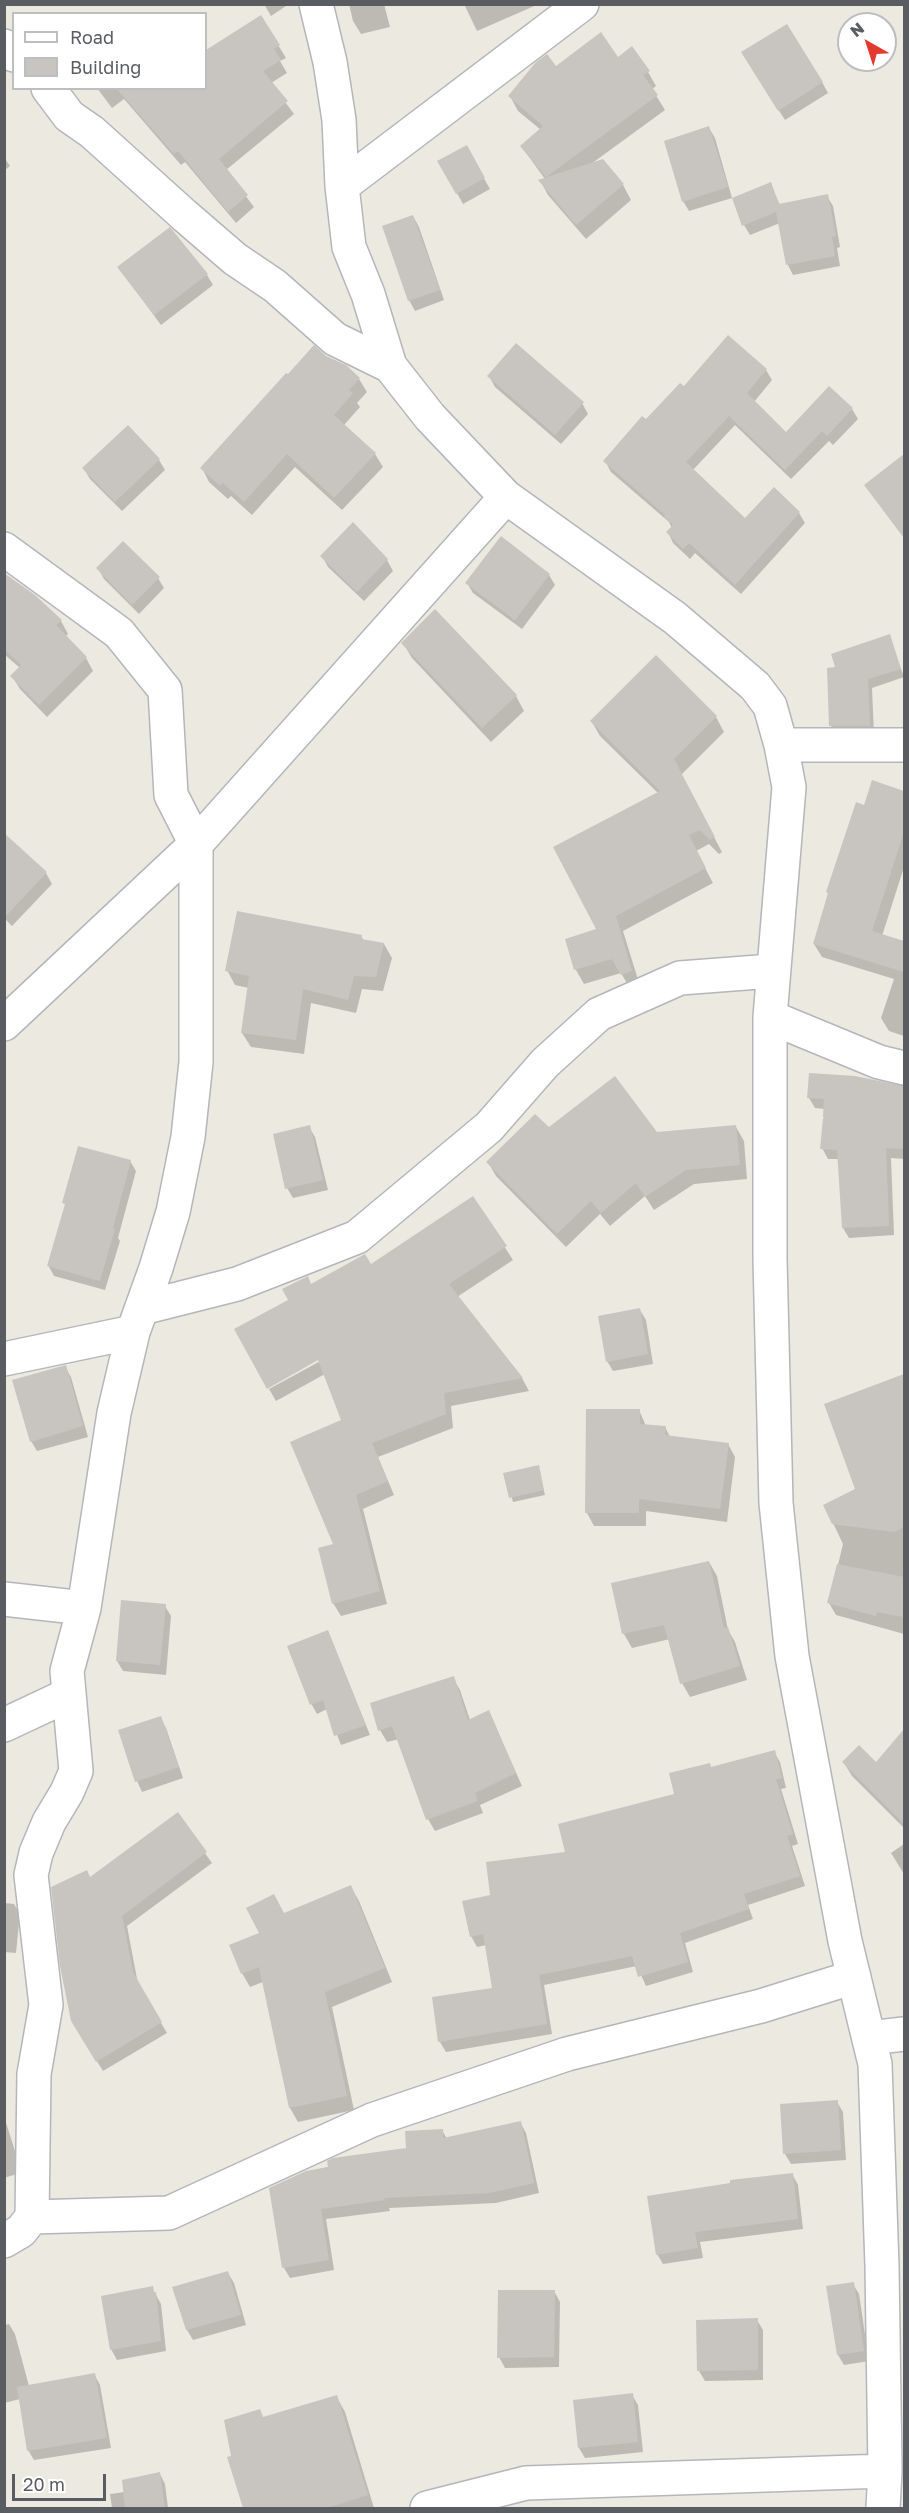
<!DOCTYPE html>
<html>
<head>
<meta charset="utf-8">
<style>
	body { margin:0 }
	#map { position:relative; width:909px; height:2513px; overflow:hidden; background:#ece9e0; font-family:"Golos Text",sans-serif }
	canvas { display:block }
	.frame { position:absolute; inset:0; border:6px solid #595d61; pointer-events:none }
	.legend { position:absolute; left:12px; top:12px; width:195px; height:78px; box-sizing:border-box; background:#fff; border:2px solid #bdbec0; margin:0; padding:8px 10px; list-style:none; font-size:18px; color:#595d61 }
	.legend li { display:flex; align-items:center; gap:12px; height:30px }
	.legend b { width:30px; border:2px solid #bdbec0 }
	.north { position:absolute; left:837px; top:12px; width:60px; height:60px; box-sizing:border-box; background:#fff; border:2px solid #bdbec0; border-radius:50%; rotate:321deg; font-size:16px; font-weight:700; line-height:24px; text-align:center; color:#595d61 }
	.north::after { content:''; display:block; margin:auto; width:21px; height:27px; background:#e33a2f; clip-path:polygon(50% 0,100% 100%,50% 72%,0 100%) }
	.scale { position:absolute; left:12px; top:2474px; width:94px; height:27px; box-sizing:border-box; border:3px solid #595d61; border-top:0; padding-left:8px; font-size:18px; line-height:21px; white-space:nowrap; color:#595d61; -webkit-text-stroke:4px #fff; paint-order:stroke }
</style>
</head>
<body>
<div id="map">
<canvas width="909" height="2513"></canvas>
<div class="frame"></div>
<ul class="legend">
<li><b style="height:8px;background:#fff"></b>Road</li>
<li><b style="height:16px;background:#c8c5c0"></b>Building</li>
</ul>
<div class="north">N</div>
<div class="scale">20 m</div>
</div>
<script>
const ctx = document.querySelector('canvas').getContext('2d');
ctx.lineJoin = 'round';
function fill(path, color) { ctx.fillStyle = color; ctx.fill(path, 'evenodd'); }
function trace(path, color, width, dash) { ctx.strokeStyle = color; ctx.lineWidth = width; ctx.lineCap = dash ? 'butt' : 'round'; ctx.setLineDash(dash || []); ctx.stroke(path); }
fill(new Path2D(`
	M264,4H289L271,16Z
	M349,4H384L390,27L361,34L353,21Z
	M464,4H539L477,31Z
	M261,17L286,58L280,61L287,73L271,83L294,114L226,170L254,207L236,223L185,162L181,165L124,99L112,108L97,88H206V52Z
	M617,59L648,72L656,86L652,89L665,110L591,164L623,185L631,200L586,239L548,195L540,180L545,179L521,146L541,130L518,111L510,96L555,68Z
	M749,63L822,82L828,93L785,120Z
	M709,128L715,138L732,198L689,211L683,201Z
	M466,147L490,189L463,204L439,161Z
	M4,157L10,166L4,171Z
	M770,184L780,205L827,196L833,206L840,247L837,248L840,266L793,275L788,265L780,223L750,235L744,225Z
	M413,216L419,227L444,300L415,311L409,300Z
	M119,268L207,275L213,285L161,325Z
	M728,337L766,370L772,380L754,402L786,434L829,388L852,409L858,419L833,445L829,441L791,479L735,425L693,470L745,520L799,513L805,523L741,594L695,553L690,559L673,543L668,532L672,528L669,522L611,472L605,461L684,388Z
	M326,357L359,379L367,392L357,403L360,407L344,425L375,454L383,467L342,510L295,467L252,515L231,496L228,499L209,482L202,468L288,376Z
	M489,376L582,403L588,414L561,444L495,387Z
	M904,456V531L901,534L866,486Z
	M159,460L165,470L122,511L90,479L84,469Z
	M353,525L387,560L393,571L364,601L328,567L322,556Z
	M501,538L549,575L555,585L522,629L473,593L467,583Z
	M98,568L158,578L164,588L139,614L104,579Z
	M4,574L61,621L68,634L65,637L86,658L93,671L47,717L20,689L12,676L20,668L4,654Z
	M889,636L904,677L872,688L874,734H836L831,726L837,668Z
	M403,643L516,696L524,711L491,742L412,658Z
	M716,717L724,732L681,775L722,852L719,854L709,844L696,851L713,883L623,931L640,986L631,990L621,973L584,984L576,970L567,940L599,930L658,793L600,736L592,722Z
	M873,782L904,792V867L882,936L904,942V1036L889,1031L881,1018L894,979L822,957L814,944Z
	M4,835L46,873L52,884L12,926L4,918Z
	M361,936L364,941L384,944L392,958L383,991L362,989L356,1013L311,1003L304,1054L251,1047L242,1033L249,988L235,985L227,970Z
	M904,1087V1159L891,1158L894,1235L849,1238L843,1228L839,1159H828L822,1148L825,1109L815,1108L809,1098Z
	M309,1127L315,1137L328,1190L293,1198L287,1188Z
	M736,1127L744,1141L747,1179L694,1184L654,1210L645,1196L610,1226L600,1214L566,1247L496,1176L488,1162L548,1129L656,1134Z
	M130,1161L136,1171L118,1238L120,1241L105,1290L54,1276L48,1265L66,1206L64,1203Z
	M473,1198L513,1260L457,1297L522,1378L529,1391L451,1406L453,1428L378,1457L394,1495L363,1509L387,1604L341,1616L333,1603L343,1421L325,1374L276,1401L269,1389L326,1358L290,1301L311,1286L370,1266Z
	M640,1310L646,1320L653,1364L613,1371L607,1361Z
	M65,1367L71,1377L88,1437L37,1451L31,1441Z
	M904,1376V1634L836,1615L829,1603L843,1544L833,1523L857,1490L826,1404Z
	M639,1410L646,1426L665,1427L670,1437L728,1444L735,1457L727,1522L646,1511V1526H594L587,1513Z
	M538,1467L545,1495L513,1502L505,1474Z
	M709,1562L717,1576L728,1630L735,1642L747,1680L690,1697L682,1683L670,1639L632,1648L624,1634L612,1584Z
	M165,1606L171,1616L166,1675L123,1671L117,1661Z
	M328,1632L370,1735L341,1745L327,1709L317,1714L312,1705L289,1647Z
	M453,1678L460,1690L470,1720L489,1712L522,1786L480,1805L483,1813L435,1831L428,1819L399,1739L387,1742L380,1730Z
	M160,1717L166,1728L183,1778L142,1792L137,1781Z
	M904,1731V1828L852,1776L844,1763L876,1764Z
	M774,1752L780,1762L786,1788L781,1789L798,1844L792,1846L805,1886L748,1905L753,1919L685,1943L693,1972L646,1986L637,1966L544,1985L552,2034L446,2052L440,2042L494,1990L486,1945L477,1947L471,1936L491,1896L675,1795L711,1768Z
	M177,1814L212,1863L127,1926L138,1984L167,2033L103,2071L72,2021L90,1879Z
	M904,1844V1874L891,1853Z
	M351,1887L359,1901L392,1982L332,2007L354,2110L298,2122L290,2108L263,1982L250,1987L242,1973L284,1914Z
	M4,1903L14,1904L20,1914L16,1953L4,1952Z
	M837,2102L843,2112L846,2160L791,2164L785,2154Z
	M4,2116L20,2167V2173L4,2178Z
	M520,2122L526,2133L539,2193L496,2203L389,2208L390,2211L326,2219L334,2270L290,2278L284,2268L306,2172L408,2149L442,2130L447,2139Z
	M792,2174L798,2185L803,2229L700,2242L703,2258L663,2264L657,2254Z
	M228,2273L234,2283L246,2325L193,2340L187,2330Z
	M853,2284L859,2294L869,2361L844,2365L838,2355Z
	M152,2288L161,2304L166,2351L117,2360L111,2349Z
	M554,2291L560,2302L559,2367L505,2368L499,2357Z
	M757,2320L763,2330V2380L705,2381L699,2371Z
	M9,2324L15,2334L29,2386L94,2374L100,2385L111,2448L34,2460L28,2450L20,2399L4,2403V2325Z
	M632,2395L638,2405L643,2452L585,2458L579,2448Z
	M336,2396L345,2412L374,2508H245L229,2458H232L259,2410L264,2419Z
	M160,2474L165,2484L168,2508H112L110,2494L125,2492Z`), '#0003');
fill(new Path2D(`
	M261,15L280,45L274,49L281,60L263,71L288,101L219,159L248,195L228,212L178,151L174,154L116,88H206V50Z
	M787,24L823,82L778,111L741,52Z
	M601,32L618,57L632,46L650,71L643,75L658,95L546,177L520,146L543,126L508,96L536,62L547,54L556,66Z
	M709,126L728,187L682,202L664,141Z
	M467,145L485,178L456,194L437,161Z
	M603,159L624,184L576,225L538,180Z
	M771,182L779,204L828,194L836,236L832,237L835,256L786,265L776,212L742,226L732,198Z
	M413,215L440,290L408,301L382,226Z
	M170,227L208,274L154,315L117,267Z
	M728,335L767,369L747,393L786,432L829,386L853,408L827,436L822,431L785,470L729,416L686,462L745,518L774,487L800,512L735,585L689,543L683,549L666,532L673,525L664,517L665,515L603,461L642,416L646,419L680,383L684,386Z
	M516,343L584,402L555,435L487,376Z
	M314,345L326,356L346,365L360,378L349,390L353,393L334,415L376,453L334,498L287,454L244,502L223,483L220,486L200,468L286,373L288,374Z
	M128,425L160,459L115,502L82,468Z
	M904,454V538L864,485Z
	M353,522L388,559L357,592L320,556Z
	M501,536L550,574L515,620L465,583Z
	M123,541L160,577L132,605L96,568Z
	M4,573L35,595L62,620L56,625L87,657L39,705L10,676L21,665L4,649Z
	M435,609L517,695L482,728L401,643Z
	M890,634L901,669L868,679L870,726H829L827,668L835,667L831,654Z
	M656,655L717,716L674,759L715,837L710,840L700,830L689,835L706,868L616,916L632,971L621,975L612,959L574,970L565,939L596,929L553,847L660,791L590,721Z
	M872,780L904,791V832L872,931L904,941V972L813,944L828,893L826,892L856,802L864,805Z
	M4,833L47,872L4,918Z
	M237,911L362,935L361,939L384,943L376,977L354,976L348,1000L303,989L296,1040L241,1033L249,976L225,971Z
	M809,1073L855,1076L904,1086V1149L886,1148L889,1226L842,1228L837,1150L820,1149L823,1118H825L823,1117L824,1099L807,1098Z
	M615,1076L657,1132L736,1125L740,1165L686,1170L645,1197L636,1183L601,1213L591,1201L557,1234L486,1162L535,1114L549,1127Z
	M310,1125L323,1180L285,1189L273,1134Z
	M78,1146L131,1160L113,1228L115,1229L100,1281L47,1266L65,1204L62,1203Z
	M473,1196L507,1246L449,1284L523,1378L444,1393L446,1414L372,1443L388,1481L356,1495L380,1591L332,1604L318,1548L333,1544L290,1442L341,1420L318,1360L267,1389L234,1329L288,1300L282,1289L308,1276L311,1284L365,1254L371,1264Z
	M640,1308L648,1354L606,1362L598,1316Z
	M66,1365L83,1426L30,1442L12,1380Z
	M904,1374V1527L894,1532L832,1524L823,1505L855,1489L824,1404Z
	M586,1409H640V1424L666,1426L665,1435L729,1443L720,1509L639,1499V1513H585Z
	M539,1465L544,1490L509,1498L503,1473Z
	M709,1561L724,1628L728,1627L740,1666L680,1684L664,1625L622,1634L611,1583Z
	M837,1564L904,1577V1617L877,1612L876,1616L827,1603Z
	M121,1600L166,1604L160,1665L116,1661Z
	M328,1630L366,1725L334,1736L323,1700L310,1705L287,1646Z
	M454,1676L468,1720L489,1710L516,1773L475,1793L478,1801L426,1820L392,1726L378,1731L370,1703Z
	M161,1716L179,1767L135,1782L118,1730Z
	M904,1729V1824L842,1762L859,1745L876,1762Z
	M775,1750L782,1778L776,1779L793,1834L787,1836L800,1876L744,1894L749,1909L680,1933L688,1962L638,1977L632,1956L539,1975L547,2024L438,2042L432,1997L492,1988L483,1934L470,1937L462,1901L490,1895L486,1862L565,1852L558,1824L674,1794L669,1773L710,1763L711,1767Z
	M178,1812L207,1852L122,1916L133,1972L162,2022L96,2062L71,2021L60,1966L51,1887L87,1870L90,1877Z
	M351,1885L385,1968L325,1992L347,2096L289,2108L259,1967L241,1974L229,1945L259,1933L246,1908L274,1894L284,1913Z
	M838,2100L841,2150L783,2154L780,2104Z
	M521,2121L534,2183L489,2193L384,2198L385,2200L321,2209L329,2260L282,2268L269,2188L306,2171L328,2167L327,2161L333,2158L406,2148L405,2131L443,2129V2138Z
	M793,2173L798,2219L695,2232L698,2248L656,2255L647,2196L730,2183V2180Z
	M228,2271L241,2315L186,2330L172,2287Z
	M854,2282L864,2351L837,2355L826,2286Z
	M153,2286L154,2292H156L161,2341L110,2350L101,2296Z
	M498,2290H555L554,2357L497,2358Z
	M758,2318V2370L697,2371L696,2320Z
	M95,2373L107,2438L27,2451L17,2387Z
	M633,2393L638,2442L578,2448L573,2400Z
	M337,2395L368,2495L327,2508H243L227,2457L231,2456L224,2420L260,2409L263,2417Z
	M160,2472L165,2508H125L122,2480Z`), '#c8c5c0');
const minor = new Path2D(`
	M316,4L330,62L339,120L342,186L349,247L368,294L390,366L430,417L506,497L675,618L755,686L770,706L781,745L789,787L770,1017V1259L776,1503L792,1656L845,1941L875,2064L882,2266L885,2471L883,2508
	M4,46L14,55
	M48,88L69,116L92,132L184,215L235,259L275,286L335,339L390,366
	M342,186L582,4
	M4,549L119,633L165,690L171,795L196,844V1062L188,1137L173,1212L156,1268L133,1332L114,1413L84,1608L67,1671L76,1771L67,1792L49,1822L36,1853L31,1875L46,2005L34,2074L32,2217L21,2231L4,2241
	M781,745H904
	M770,1017L879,1062L904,1068
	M4,1024L196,844L506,497
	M142,1308L237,1284L357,1237L489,1127L545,1063L599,1014L680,978L772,971
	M4,1359L133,1332
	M4,1599L84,1608
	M4,1725L68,1695
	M869,2038L904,2034
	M32,2217L169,2213L372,2120L567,2054L761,2006L854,1977
	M427,2508L526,2483L885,2471`);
trace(minor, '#b3b6bb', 36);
trace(minor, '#fff', 33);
</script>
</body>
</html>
